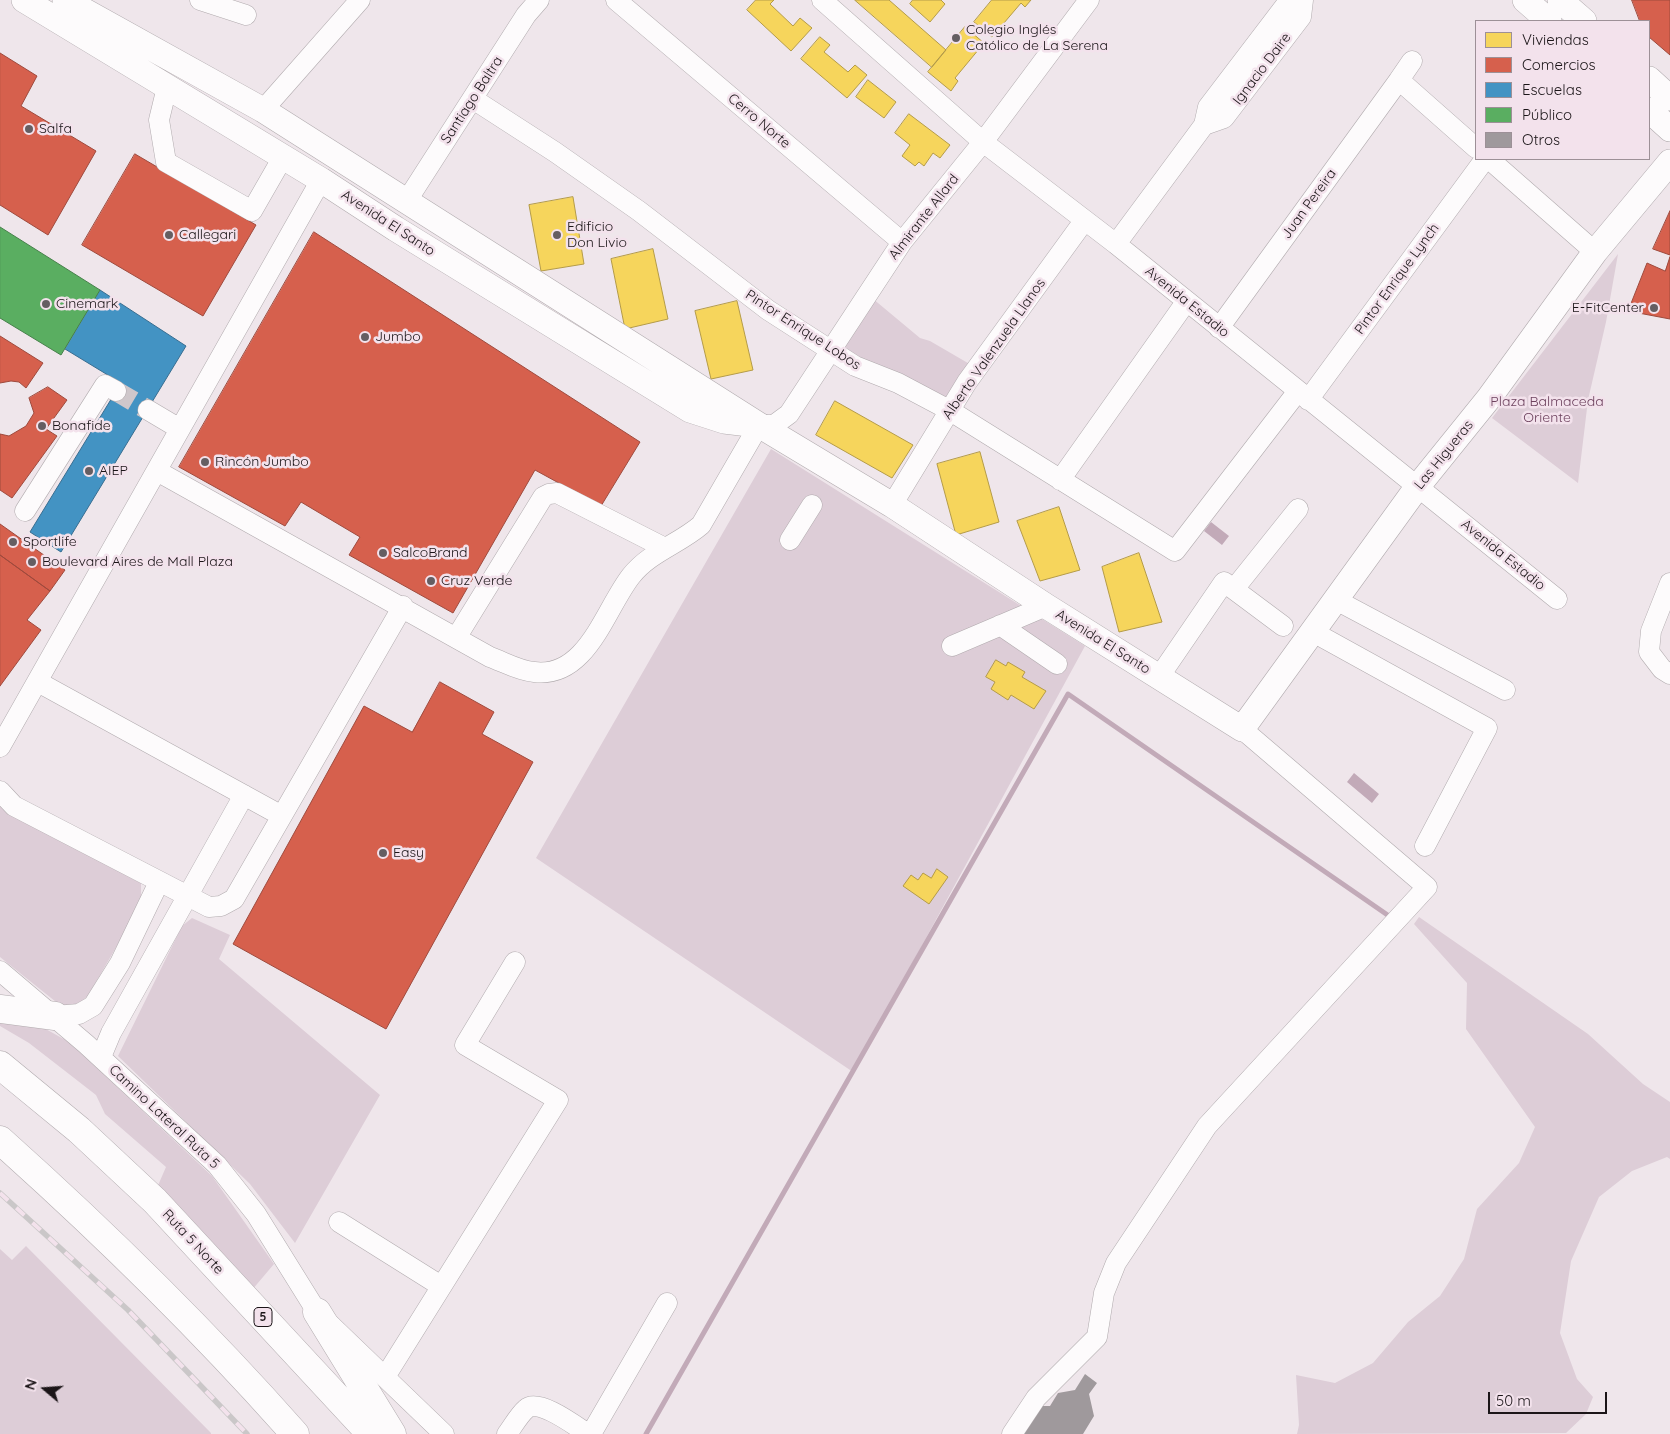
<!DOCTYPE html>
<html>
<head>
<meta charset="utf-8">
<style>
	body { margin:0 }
	#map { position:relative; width:1670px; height:1434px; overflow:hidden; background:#efe6eb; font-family:Quicksand,sans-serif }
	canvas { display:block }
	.legend { position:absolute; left:1475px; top:20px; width:175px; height:140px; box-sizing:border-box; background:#f3e2ec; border:1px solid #9d9097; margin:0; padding:6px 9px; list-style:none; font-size:15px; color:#1b1518 }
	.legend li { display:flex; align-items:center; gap:10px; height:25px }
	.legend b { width:25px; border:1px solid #9d9097 }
	.north { position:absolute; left:20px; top:1364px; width:50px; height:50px; -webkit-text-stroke:4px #f3e2ec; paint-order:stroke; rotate:288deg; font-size:14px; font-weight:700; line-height:20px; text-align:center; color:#1b1518 }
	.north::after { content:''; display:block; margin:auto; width:18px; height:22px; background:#1b1518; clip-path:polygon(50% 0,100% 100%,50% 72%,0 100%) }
	.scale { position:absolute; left:1488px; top:1392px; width:119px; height:22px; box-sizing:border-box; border:2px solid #1b1518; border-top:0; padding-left:6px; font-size:15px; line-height:18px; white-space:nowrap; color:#1b1518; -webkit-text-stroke:4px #f3e2ec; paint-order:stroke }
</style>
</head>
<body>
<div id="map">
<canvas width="1670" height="1434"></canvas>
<ul class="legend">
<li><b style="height:14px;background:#f6d55c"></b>Viviendas</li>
<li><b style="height:14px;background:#d6604d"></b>Comercios</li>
<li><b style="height:14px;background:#4393c3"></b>Escuelas</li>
<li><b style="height:14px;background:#5aae61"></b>Público</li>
<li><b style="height:14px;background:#9f999c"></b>Otros</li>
</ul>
<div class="north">N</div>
<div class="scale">50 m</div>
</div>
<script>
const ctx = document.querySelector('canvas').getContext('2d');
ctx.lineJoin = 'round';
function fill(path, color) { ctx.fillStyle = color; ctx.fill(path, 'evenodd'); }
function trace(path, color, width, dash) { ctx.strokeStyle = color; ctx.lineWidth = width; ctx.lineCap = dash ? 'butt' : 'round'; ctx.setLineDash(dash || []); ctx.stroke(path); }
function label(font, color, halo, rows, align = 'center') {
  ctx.font = font + ' Quicksand,sans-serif'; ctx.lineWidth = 5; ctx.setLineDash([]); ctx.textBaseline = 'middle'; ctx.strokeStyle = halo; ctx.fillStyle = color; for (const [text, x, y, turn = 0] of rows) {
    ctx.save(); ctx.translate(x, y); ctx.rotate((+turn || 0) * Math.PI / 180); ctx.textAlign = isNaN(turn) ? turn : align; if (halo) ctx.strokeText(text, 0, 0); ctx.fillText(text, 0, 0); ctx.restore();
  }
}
fill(new Path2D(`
	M1618,254L1606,322L1588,400L1578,483L1492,418Z
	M872,298L920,338L930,341L973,366L952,401L889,376L843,348Z
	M771,449L1085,646L853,1072L536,858Z
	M0,801L15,817L141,883V897L136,913L89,994L71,1014L0,957Z
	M1419,917L1588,1034L1643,1084L1670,1102V1159L1667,1157L1632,1171L1599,1197L1571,1261L1560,1333L1577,1379L1593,1397L1586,1414L1566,1433L1297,1434L1299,1425L1296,1375L1335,1383L1373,1363L1408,1322L1440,1296L1464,1259L1477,1209L1519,1163L1535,1127L1466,1029L1467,983L1414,924Z
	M192,918L230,935L219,959L380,1095L295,1243L250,1184L118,1056L182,926Z
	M0,1019L35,1023L69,1042L212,1176L274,1264L252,1290L156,1190L166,1167L105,1114L96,1095L29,1043L0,1026Z
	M26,1246L211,1433V1434H0V1249L12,1260Z`), '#ddcdd7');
fill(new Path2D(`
	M1211,522L1229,536L1222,545L1204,531Z
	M1354,773L1379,794L1372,803L1347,782Z`), '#c2aab8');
const homes = new Path2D(`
	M756,0H774L770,4L793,26L800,18L812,28L791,51L747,10Z
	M855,0H889L946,50L932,67Z
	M913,0H941L945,4L930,22L910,4Z
	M992,0H1031L1025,7L1021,3L992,37L974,22Z
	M965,27L984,43L955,78L958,81L951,91L928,72Z
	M820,37L830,45L824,52L848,72L855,65L867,75L847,98L801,59Z
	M868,80L896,102L884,118L856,97Z
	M909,114L950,145L940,158L933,153L924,166L919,162L915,166L902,156L910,145L895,133Z
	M573,197L584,264L541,271L529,205Z
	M653,249L668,319L625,329L611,259Z
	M737,301L753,370L711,379L695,311Z
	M835,401L913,445L892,478L816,435Z
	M980,452L999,522L956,535L937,464Z
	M1059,507L1080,570L1040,581L1017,521Z
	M1139,553L1162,622L1119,632L1102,567Z
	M996,660L1006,666L1008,662L1025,672L1022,677L1046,691L1034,709L1011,695L1008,700L991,689L995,682L986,677Z
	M937,869L948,877L929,904L903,886L911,875L918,880L923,873L931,878Z`);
fill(homes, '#f6d55c');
trace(homes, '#b49b48', 1);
const shops = new Path2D(`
	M1632,0H1670V55L1649,37V21H1640Z
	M0,53L37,76L21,106L96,151L48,235L0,205Z
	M135,154L256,225L203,316L82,245Z
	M1670,211V255L1653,249Z
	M314,232L640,442L601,506L535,470L453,613L349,555L360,537L301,502L285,526L179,467Z
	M1670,257V319L1628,311L1647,263L1665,271Z
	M0,336L43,363L26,388L19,382L11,381L0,383Z
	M48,387L67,400L46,429L57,436L12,498L0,490V434L9,436L26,426L34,413L29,398Z
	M0,524L65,570L50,591L0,555Z
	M0,555L50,591L27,620L41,630L0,686Z
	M440,682L494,712L482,734L533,762L386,1029L233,944L364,706L412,732Z`);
fill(shops, '#d6604d');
trace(shops, '#9e4a3d', 1);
const schools = new Path2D(`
	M100,290L186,346L61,552L30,532L121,383L65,349Z`);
fill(schools, '#4393c3');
trace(schools, '#376d90', 1);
const public = new Path2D(`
	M0,227L100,290L61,355L0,318Z`);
fill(public, '#5aae61');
trace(public, '#47804b', 1);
trace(new Path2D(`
	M646,1434L1068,694L1389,916`), '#c2aab8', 5);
fill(new Path2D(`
	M1085,1374L1097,1383L1089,1394L1094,1416L1083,1434H1020L1036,1406H1050L1058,1393L1075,1390Z`), '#9f999c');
trace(new Path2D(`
	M116,391L148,410`), '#cfc7cb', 20, [20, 10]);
const minor = new Path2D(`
	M200,0L246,15
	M616,0L902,242
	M822,0L983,142L1116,244L1557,599
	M1412,61L1399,80L1476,148
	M167,87L159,120L166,162L252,211L283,157
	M473,99L555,152L639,211L768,310L855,366L898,383L949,410L1175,551L1298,391
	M263,110L360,0
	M1204,125L1208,107L1285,6L1303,0
	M1489,159L1595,252
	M406,202L526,15L539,0
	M1116,244L1204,125L1224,118L1301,17L1303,0
	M1219,328L1399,80
	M1308,400L1485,159
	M148,410L180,429
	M157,471L490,657C504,662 519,671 534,672C587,679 605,609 631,576C650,552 679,544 701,525L759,425H774L789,414L902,242L983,142L1089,0
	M1060,480L1186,302
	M892,505L967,382L1084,221
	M25,511L105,385L116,391
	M790,540L812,505
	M1670,583L1651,631L1649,652L1662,669L1670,674
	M1234,589L1298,509
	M1336,600L1505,690
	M1000,625L1057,664
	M1313,632L1487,728L1425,846
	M456,638L543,497L549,494L557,493L665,548
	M952,646L1046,606
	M1159,677L1224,582L1283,626
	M38,682L282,816
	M0,747L321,180
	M0,791L14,806L209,907L221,906L234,899L403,606
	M0,971L86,1044L217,1165L256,1214L317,1312L444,1434
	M55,1016L79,1014L93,1006L120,963L159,882
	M101,1057L111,1033L244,795
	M339,1222L441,1286
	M385,1377L558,1100L465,1045L515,962
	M507,1434C513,1426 519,1415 526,1409C538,1397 577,1427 588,1434
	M591,1434L667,1303
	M1012,1434L1036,1398L1097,1337L1104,1293L1116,1263L1207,1126L1427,887L1242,729`);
const major = new Path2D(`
	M24,0L321,180L396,229L690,410L724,421L749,424
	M65,0L263,110L759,425L892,505L1046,606L1242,729L1418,486L1489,398L1595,252L1670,162
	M1525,0L1549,21
	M1560,0L1584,21
	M1649,79L1670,98
	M1649,110L1670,129`);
const highway = new Path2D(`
	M0,1009L55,1016
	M0,1065L79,1130L155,1201L371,1434
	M0,1140C104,1233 203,1330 295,1434
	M317,1312L392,1434`);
trace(minor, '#b0aaad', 21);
trace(major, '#b0aaad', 26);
trace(highway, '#b0aaad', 29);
trace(minor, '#fdfbfc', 20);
trace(major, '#fdfbfc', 25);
trace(highway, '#fdfbfc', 28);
const rail = new Path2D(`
	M0,1193L128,1310L247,1434`);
trace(rail, '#cac7c8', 5.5);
trace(rail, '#f3e2ec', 4, [11]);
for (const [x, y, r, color] of [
	[956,38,5,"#655e62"],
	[29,129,5,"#655e62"],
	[169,235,5,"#655e62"],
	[557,235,5,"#655e62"],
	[46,304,5,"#655e62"],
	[1654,308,5,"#655e62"],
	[365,337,5,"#655e62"],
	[42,426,5,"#655e62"],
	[205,462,5,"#655e62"],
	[89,471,5,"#655e62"],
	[13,542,5,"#655e62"],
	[383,553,5,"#655e62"],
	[32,562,5,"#655e62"],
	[431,581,5,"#655e62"],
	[383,853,5,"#655e62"]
]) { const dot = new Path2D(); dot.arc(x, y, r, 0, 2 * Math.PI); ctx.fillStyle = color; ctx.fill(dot); trace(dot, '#f3e2ec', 2); }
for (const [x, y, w] of [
	[263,1317,18]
]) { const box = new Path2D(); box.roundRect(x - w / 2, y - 9.5, w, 19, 4); ctx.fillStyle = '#f3e2ec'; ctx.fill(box); trace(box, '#1b1518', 1); }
label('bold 12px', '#1b1518', null, [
	["5",263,1317]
]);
label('14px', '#1b1518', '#f3e2ec', [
	["Colegio Inglés",966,30],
	["Católico de La Serena",966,46],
	["Salfa",39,129],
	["Edificio",567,227],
	["Don Livio",567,243],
	["Callegari",179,235],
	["Cinemark",56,304],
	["E-FitCenter",1644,308,"right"],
	["Jumbo",375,337],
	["Bonafide",52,426],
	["Rincón Jumbo",215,462],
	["AIEP",99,471],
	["Sportlife",23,542],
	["SalcoBrand",393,553],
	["Boulevard Aires de Mall Plaza",42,562],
	["Cruz Verde",441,581],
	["Easy",393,853]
], 'left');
label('14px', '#1b1518', '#f3e2ec', [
	["Ignacio Daire",1262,69,-53],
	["Santiago Baltra",472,100,-57],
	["Cerro Norte",759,121,40],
	["Juan Pereira",1309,204,-54],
	["Almirante Allard",924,217,-52],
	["Avenida El Santo",388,223,33],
	["Pintor Enrique Lynch",1397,279,-54],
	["Avenida Estadio",1187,302,39],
	["Pintor Enrique Lobos",803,330,33],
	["Alberto Valenzuela Llanos",994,349,-55],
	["Las Higueras",1444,455,-51],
	["Avenida Estadio",1503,555,39],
	["Avenida El Santo",1103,642,32],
	["Camino Lateral Ruta 5",164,1117,43],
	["Ruta 5 Norte",193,1242,47]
]);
label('14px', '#6e435f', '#f3e2ec', [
	["Plaza Balmaceda",1547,402],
	["Oriente",1547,418]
]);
</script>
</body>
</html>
